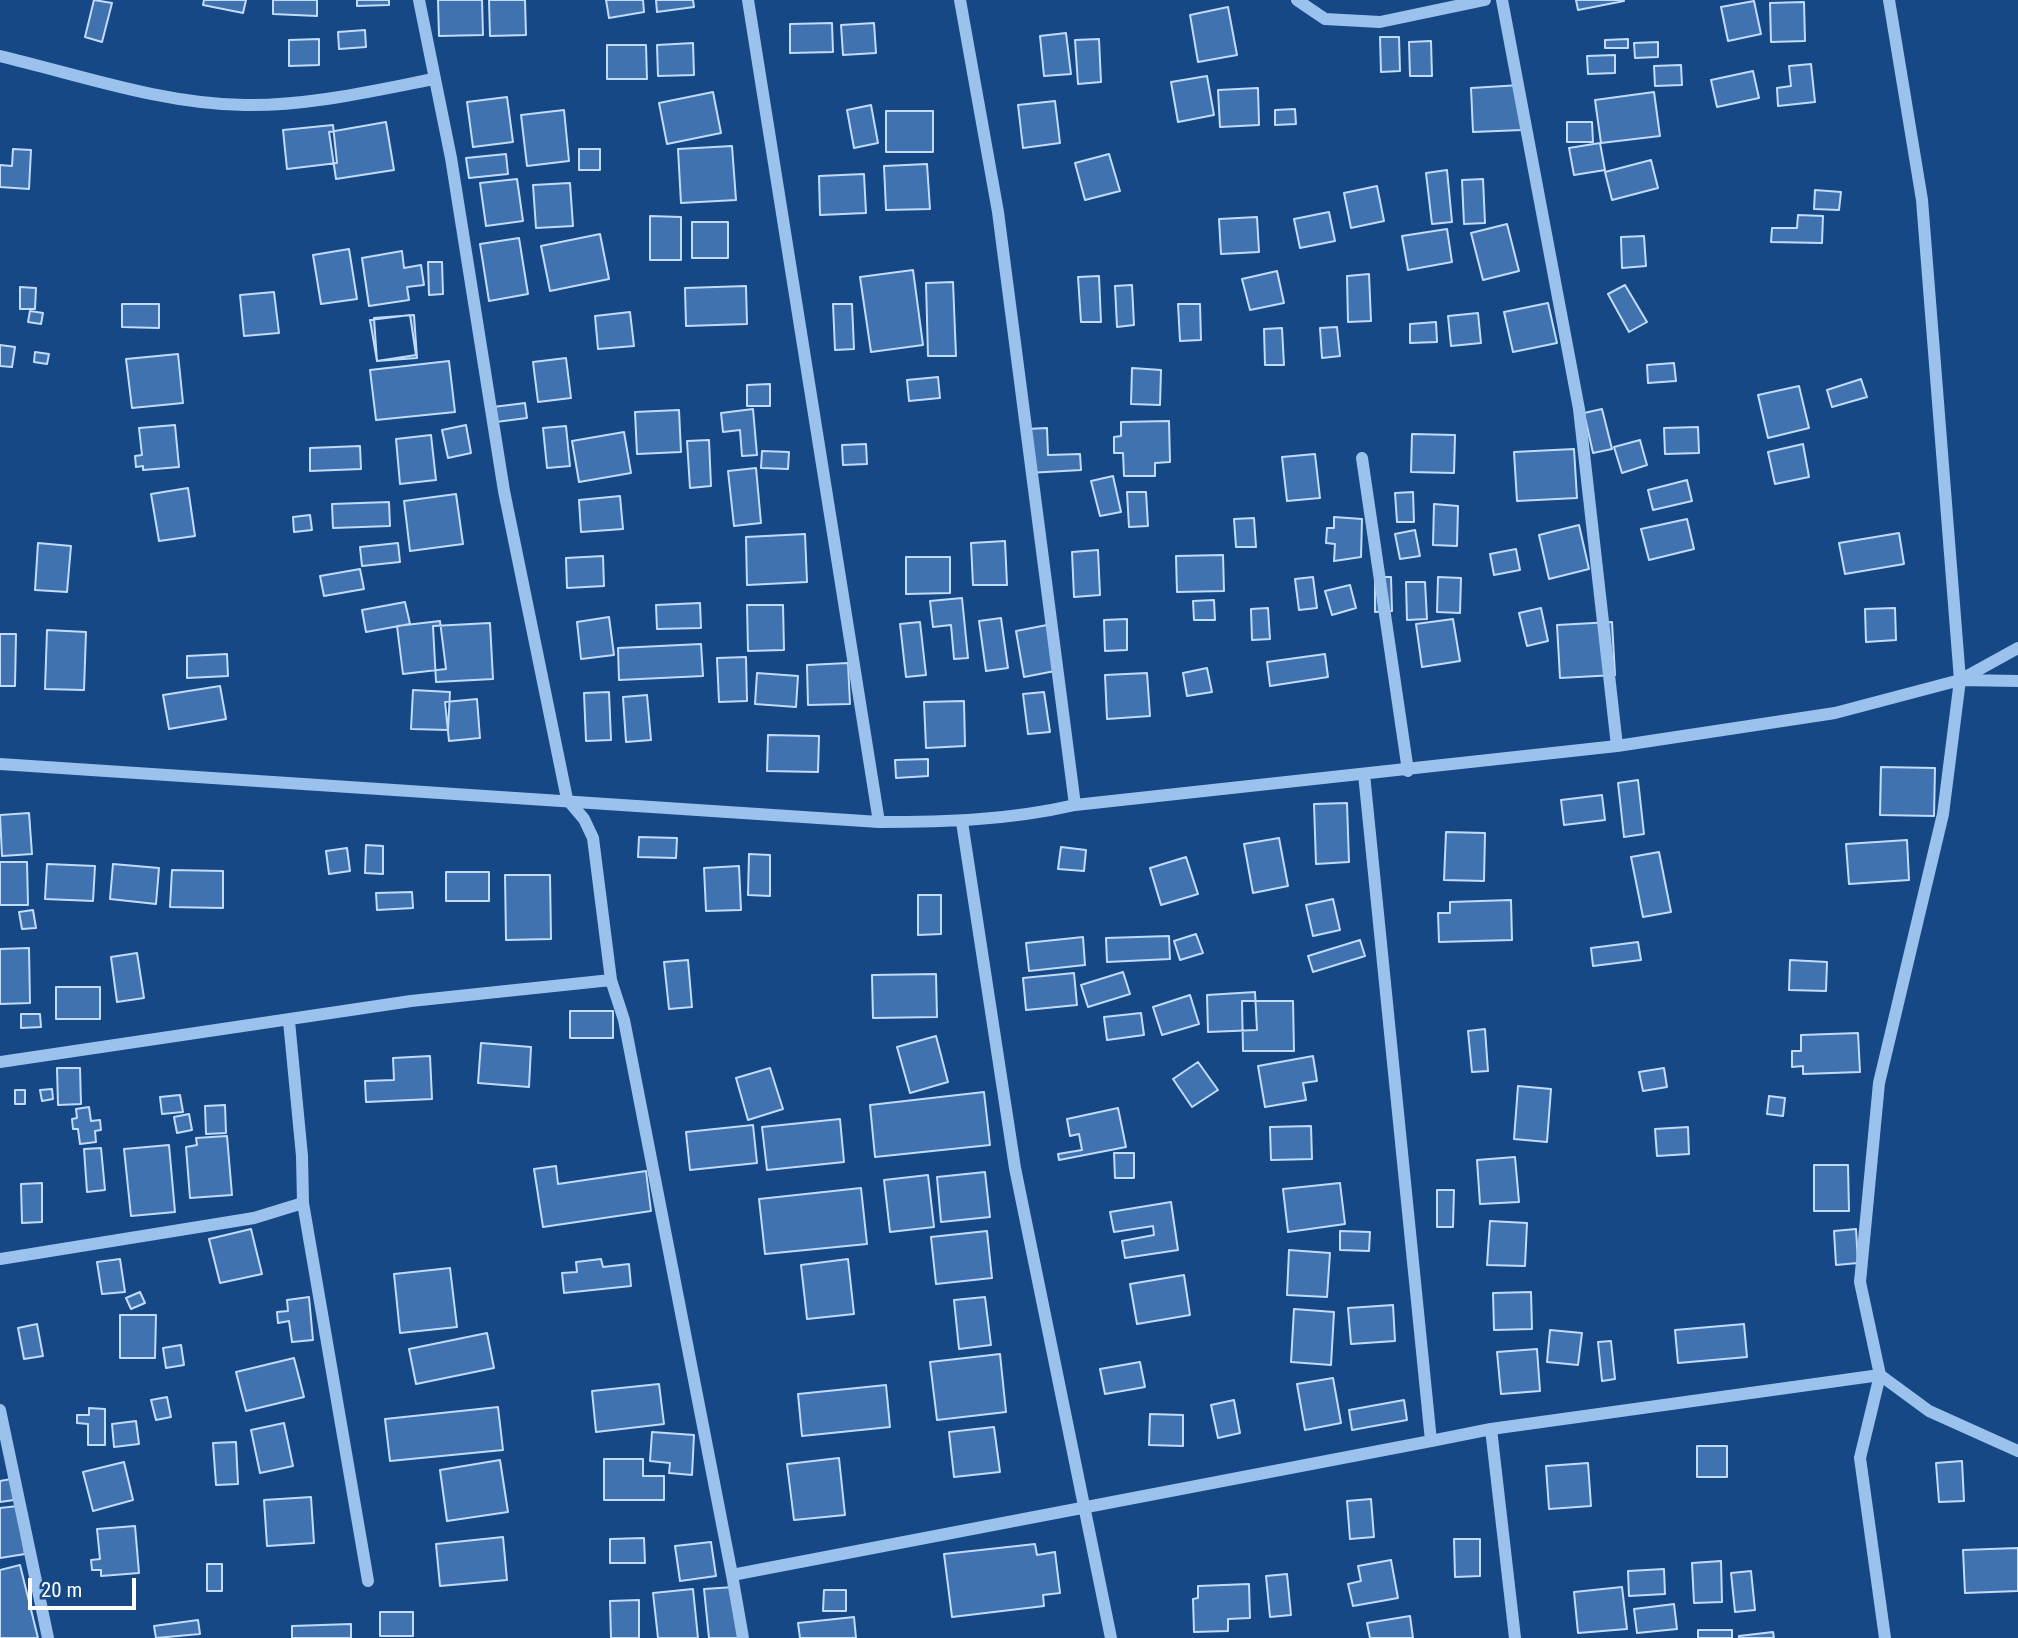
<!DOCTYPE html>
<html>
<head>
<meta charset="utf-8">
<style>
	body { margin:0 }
	#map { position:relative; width:2018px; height:1638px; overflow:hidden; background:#164885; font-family:"Roboto Condensed",sans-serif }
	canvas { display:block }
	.scale { position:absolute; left:28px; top:1578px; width:108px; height:32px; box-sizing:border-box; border:4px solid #fff; border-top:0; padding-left:9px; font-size:21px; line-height:24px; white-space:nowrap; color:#fff; -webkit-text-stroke:5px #164885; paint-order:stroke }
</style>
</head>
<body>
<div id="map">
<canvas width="2018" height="1638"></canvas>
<div class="scale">20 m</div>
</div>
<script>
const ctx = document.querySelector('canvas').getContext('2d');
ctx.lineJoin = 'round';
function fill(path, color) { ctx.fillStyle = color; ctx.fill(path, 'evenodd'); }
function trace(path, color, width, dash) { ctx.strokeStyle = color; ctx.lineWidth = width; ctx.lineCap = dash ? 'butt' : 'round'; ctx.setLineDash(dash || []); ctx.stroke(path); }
const building = new Path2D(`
	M94,0L112,3L102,42L85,37Z
	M204,0H246L243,13L203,5Z
	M273,0H317V16L273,14Z
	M357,0H389V5L357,6Z
	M438,0H482L483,35L439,36Z
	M489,0H525L526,35L490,36Z
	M606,0H643L644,12L609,18Z
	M656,0H693L694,7L657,12Z
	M1576,0H1623L1624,1L1578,10Z
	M1754,1L1761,34L1728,41L1721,7Z
	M1804,2L1805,41L1771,42L1770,3Z
	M1228,7L1237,55L1198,62L1190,15Z
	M832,23L833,52L790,53V24Z
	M874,23L876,53L843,55L841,25Z
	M365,30L366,47L339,49L338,32Z
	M1066,33L1071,74L1044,76L1040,36Z
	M1380,37H1399L1400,71L1381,72Z
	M319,39V65L289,66V40Z
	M1099,39L1101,82L1078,84L1075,40Z
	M1628,39V48H1605V40Z
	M1431,41L1432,76H1410L1409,42Z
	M1658,42V57L1635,58L1634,43Z
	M693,43L694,75L658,76L657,45Z
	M607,45H646L647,79H607Z
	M1615,55V73L1588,74L1587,56Z
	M1811,64L1815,102L1778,106L1777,88L1791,86L1789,66Z
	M1681,65L1682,85L1655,86L1654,66Z
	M1753,71L1759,98L1717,107L1711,80Z
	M1207,76L1214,115L1178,122L1171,82Z
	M1521,85L1522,130L1473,132L1471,88Z
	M1258,88L1259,125L1220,127L1218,90Z
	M713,92L721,133L667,144L659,103Z
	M1654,92L1660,136L1601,143L1595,100Z
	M507,97L513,142L473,147L467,102Z
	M1055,101L1060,143L1023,148L1018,105Z
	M871,105L878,143L854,148L847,110Z
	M1295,109L1296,124L1275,125V110Z
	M564,110L569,161L527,166L521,115Z
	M886,111H933V152H886Z
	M386,122L394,170L336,179L329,132Z
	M1567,122H1592L1593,142H1567Z
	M333,125L337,163L287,169L283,130Z
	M1600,143L1605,170L1574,175L1569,148Z
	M732,146L736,200L681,203L678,149Z
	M13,149L31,150L29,189L0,187V165L12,166Z
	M579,149H600V170H579Z
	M506,154L508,174L469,178L466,158Z
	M1109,154L1120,191L1085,200L1075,163Z
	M1651,160L1658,188L1612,200L1605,172Z
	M927,164L930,209L886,210L884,166Z
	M1447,170L1452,222L1432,224L1426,173Z
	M864,174L866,213L820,215L819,176Z
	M517,179L523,221L486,226L480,183Z
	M1483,179L1485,223L1464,224L1462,180Z
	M570,183L573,226L536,228L533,185Z
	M1377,186L1384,221L1351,228L1344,193Z
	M1815,190L1841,192L1839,210L1814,209Z
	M1329,212L1335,241L1300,248L1294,219Z
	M1798,215L1823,216L1822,243L1771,242L1772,228H1797Z
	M650,216L681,217V260H650Z
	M1257,217L1259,252L1221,254L1219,219Z
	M692,222H728V258H692Z
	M1507,224L1519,271L1483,280L1471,233Z
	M1447,229L1452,262L1408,270L1402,236Z
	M600,234L609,279L550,291L541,246Z
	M1644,236L1646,266L1622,268L1621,237Z
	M519,238L528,294L489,301L480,244Z
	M349,249L357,299L321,304L313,255Z
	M402,251L404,268L421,265L424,285L407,287L409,300L369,306L362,258Z
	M428,262H442L443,294L429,295Z
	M913,270L923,345L871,352L860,277Z
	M1277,271L1284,303L1250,310L1242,279Z
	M1369,274L1371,321L1348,322L1347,276Z
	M1099,276L1101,322H1081L1078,277Z
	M953,282L956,356H928L926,283Z
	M1132,285L1134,325L1117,327L1115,286Z
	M1625,285L1647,322L1629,332L1608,294Z
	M746,286L747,324L686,326L685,288Z
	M20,287L36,288L35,309H20Z
	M274,292L279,333L244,336L240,295Z
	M1548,303L1557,343L1513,352L1504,312Z
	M122,304H159V328L122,327Z
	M833,304H852L854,349L835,350Z
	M1178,304H1200L1201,340L1180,341Z
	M30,311L43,313L41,324L28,322Z
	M630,312L634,346L598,349L595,316Z
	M1478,313L1481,343L1451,346L1448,316Z
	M410,315L416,355L377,361L370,320Z
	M414,315L417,358L377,361L374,318Z
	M1436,322L1437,342L1410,343V324Z
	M1337,327L1340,356L1322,358L1320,328Z
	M1282,328L1284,365H1265L1264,329Z
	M0,345L15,347L12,367L0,366Z
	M35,352L49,354L47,364L34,362Z
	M178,354L183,403L132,408L126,359Z
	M566,358L571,398L538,402L533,362Z
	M449,361L455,412L376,420L370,370Z
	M1674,363L1676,381L1648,383L1647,365Z
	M1132,368L1161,370L1160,405L1131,404Z
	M938,377L940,398L909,401L907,380Z
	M1861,379L1867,397L1832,407L1827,390Z
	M770,384V406H747V385Z
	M1799,386L1809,428L1768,438L1758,395Z
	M525,403L527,418L496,422L493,407Z
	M753,409L757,455L742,456L740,430L723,432L721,413Z
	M1602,409L1612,449L1593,453L1584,413Z
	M679,410L681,452L637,454L635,412Z
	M1169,421L1170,462L1155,463V476H1124L1123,453H1114V437L1121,436V422Z
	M175,425L179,467L143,470V466L136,467L135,456L142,455L139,428Z
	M466,425L471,453L448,458L442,430Z
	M566,426L570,466L547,468L543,428Z
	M1698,427L1699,453L1665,454L1664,428Z
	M1047,428L1048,455L1080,454L1081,470L1028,473L1026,429Z
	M624,432L631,473L579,482L572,441Z
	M1412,434L1455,435L1454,473L1411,472Z
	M431,435L436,480L400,484L396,439Z
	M709,440L711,486L690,488L687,441Z
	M1640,440L1647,465L1622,473L1614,447Z
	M866,444L867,464L843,465L842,445Z
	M1803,444L1809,477L1775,484L1768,452Z
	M360,446L361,469L310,471V448Z
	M1574,449L1577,498L1517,501L1514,452Z
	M762,451L789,452L788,469L761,468Z
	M1315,454L1320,498L1287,501L1282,457Z
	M756,468L761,523L734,526L728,471Z
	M1113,476L1121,512L1100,516L1091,481Z
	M1687,480L1692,501L1653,510L1648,490Z
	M188,488L195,536L159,541L151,494Z
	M1127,492H1146L1148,526L1129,527Z
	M1413,492L1414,522H1397L1395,493Z
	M456,494L463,544L410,551L404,501Z
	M620,496L623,529L581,532L579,500Z
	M389,502L390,526L333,528L332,504Z
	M1434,504L1458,506L1457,546L1433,545Z
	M310,515L312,530L294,532L293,517Z
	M1334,517L1362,519L1361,557L1334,561L1335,544L1326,543L1327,528H1334Z
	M1254,518L1256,547H1236L1234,519Z
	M1687,519L1694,549L1649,560L1641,529Z
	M1579,525L1589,569L1549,579L1539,535Z
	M1415,530L1420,556L1400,559L1395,534Z
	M1899,533L1904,564L1845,574L1839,543Z
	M805,534L807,582L747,585L746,537Z
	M1005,541L1007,585H973L971,543Z
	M38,543L71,546L67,592L35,590Z
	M398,543L400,562L362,566L360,547Z
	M1516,549L1520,570L1494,575L1490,554Z
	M1098,550L1100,595L1074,597L1072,552Z
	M1223,555L1224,591L1177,592L1176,556Z
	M603,556L604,586L567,588L566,558Z
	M906,557H950V593L906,594Z
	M360,569L364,589L324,596L320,576Z
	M1313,577L1317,608L1299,610L1295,579Z
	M1375,577H1391L1392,611L1375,612Z
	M1438,577L1461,578L1460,613L1437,612Z
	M1406,582H1425L1427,619L1407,620Z
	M1350,585L1356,608L1332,615L1325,591Z
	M962,598L968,658L954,659L951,625L933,627L930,601Z
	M1214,600L1215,620H1194L1193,601Z
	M405,602L410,624L366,632L362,610Z
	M700,603L701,628L657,629L656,605Z
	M747,605H783L784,650L748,651Z
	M1268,608L1270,639L1252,640L1251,609Z
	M1541,608L1548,641L1527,646L1519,613Z
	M1895,608L1896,640L1866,642L1865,609Z
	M609,617L614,655L581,659L577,622Z
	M1001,618L1008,668L986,671L979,621Z
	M1127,619V650L1105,651L1104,620Z
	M1453,619L1460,661L1422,667L1416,624Z
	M440,621L446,669L403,674L397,626Z
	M920,622L926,675L906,677L900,624Z
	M1612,622L1615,675L1560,678L1557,625Z
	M490,623L493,679L436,682L433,626Z
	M1047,625L1055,671L1024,677L1016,631Z
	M47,630L86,632L84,690L45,689Z
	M0,634H16L15,686H0Z
	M701,644L703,676L619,680L618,648Z
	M227,654L228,676L187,678V656Z
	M1325,654L1328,677L1270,686L1267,662Z
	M746,657L747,701L719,702L717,658Z
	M848,663L850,704L808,705L807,665Z
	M1207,668L1212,692L1187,696L1183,673Z
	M757,673L798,676L796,707L755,704Z
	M1147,673L1150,716L1107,719L1105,675Z
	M220,686L226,719L169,729L163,695Z
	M413,690L450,692L448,730L411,729Z
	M609,692L611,740L586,741L584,693Z
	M1044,692L1050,732L1028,734L1023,694Z
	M647,695L651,740L626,742L623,697Z
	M477,699L480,738L449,741L445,702Z
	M964,701L965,746L926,748L924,702Z
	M768,735L819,736L818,772L767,771Z
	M928,759V776L896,778L895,760Z
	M1881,767L1935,768L1934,816L1880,815Z
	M1638,780L1644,834L1624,837L1618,783Z
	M1602,795L1605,820L1564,825L1561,800Z
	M1347,803L1349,862L1316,864L1314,804Z
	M29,813L32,854L2,856L0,815Z
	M1446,832L1485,833L1484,881L1444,880Z
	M639,837L677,838L676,858L638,857Z
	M1279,838L1288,886L1253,893L1244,844Z
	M1907,840L1909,880L1849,884L1846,844Z
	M366,845L383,846V874L365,873Z
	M1061,847L1086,850L1084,871L1058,869Z
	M347,848L350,871L329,874L326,851Z
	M1659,852L1671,912L1643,917L1631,857Z
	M749,854L770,855V896L748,895Z
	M1186,857L1198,894L1161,905L1150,868Z
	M0,862H27L28,905H0Z
	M47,864L95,866L93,901L45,899Z
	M113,864L159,868L156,904L110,899Z
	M739,866L741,910L706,911L704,868Z
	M172,870L223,871V908L170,907Z
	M446,872H489V901H446Z
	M505,875H550L551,939L506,940Z
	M412,892L413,908L377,910L376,893Z
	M918,895H941V934L918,935Z
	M1333,899L1340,930L1313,936L1306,905Z
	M1511,900L1512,940L1439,942L1438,913H1450V902Z
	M33,910L36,928L22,929L19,912Z
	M1196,934L1203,953L1180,960L1174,941Z
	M1169,936L1170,959L1107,962L1106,938Z
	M1083,937L1085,965L1029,971L1026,943Z
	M1360,940L1365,956L1313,972L1308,956Z
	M1638,942L1641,960L1593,966L1591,948Z
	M29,948L30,1003L0,1004V949Z
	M137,953L144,998L117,1002L111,957Z
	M688,960L692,1007L669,1009L664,962Z
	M1790,960L1827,962L1826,991L1789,990Z
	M1123,972L1130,994L1088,1007L1081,985Z
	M1074,973L1077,1005L1026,1010L1023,978Z
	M936,974L937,1017L873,1018L872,975Z
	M56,987H100V1019H56Z
	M1255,992L1257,1030L1208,1032L1207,995Z
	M1190,995L1199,1024L1162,1035L1153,1007Z
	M1242,1001H1293L1294,1051H1243Z
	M570,1011H613V1038H570Z
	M1141,1013L1144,1035L1107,1040L1104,1017Z
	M21,1014H40L41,1027L21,1028Z
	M1485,1029L1488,1071L1472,1072L1468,1031Z
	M1858,1033L1860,1072L1803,1074V1066L1792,1067V1051H1801V1035Z
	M936,1036L948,1082L910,1093L897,1047Z
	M481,1043L531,1047L529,1087L478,1083Z
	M430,1056L432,1099L366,1102L365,1081L394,1080L393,1058Z
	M1313,1056L1317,1081L1303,1083L1306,1100L1265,1107L1258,1066Z
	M1198,1062L1218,1090L1192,1107L1173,1079Z
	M57,1068H80L81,1104L58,1105Z
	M770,1068L783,1109L748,1120L736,1078Z
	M1664,1068L1667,1087L1643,1091L1639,1072Z
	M1518,1086L1551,1089L1547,1142L1514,1139Z
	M52,1089L53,1099L42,1101L40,1090Z
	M15,1090H25V1104H15Z
	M984,1092L990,1145L875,1157L870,1105Z
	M180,1095L183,1112L162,1114L160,1097Z
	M1769,1096L1785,1098L1783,1116L1767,1114Z
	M225,1105L226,1133L206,1134L205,1106Z
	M89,1107L91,1121L100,1120L101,1130L95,1131L96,1142L80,1144L78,1129H73L72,1119L77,1118L76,1109Z
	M1118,1108L1126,1147L1059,1160L1058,1154L1082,1150L1079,1134L1070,1136L1067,1119Z
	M189,1114L192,1130L177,1133L174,1117Z
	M840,1119L844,1162L767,1170L762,1127Z
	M753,1125L757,1163L690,1170L686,1132Z
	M1311,1126L1312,1159L1271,1160L1270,1127Z
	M1688,1127L1689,1154L1657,1156L1655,1129Z
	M227,1136L232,1195L190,1198L186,1147L197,1145L196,1138Z
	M169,1145L175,1212L131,1216L124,1149Z
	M101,1148L105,1190L87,1192L84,1149Z
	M1114,1153H1134V1178H1115Z
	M1515,1157L1519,1202L1480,1204L1477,1160Z
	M1814,1165H1848L1849,1211H1814Z
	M556,1166L558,1184L646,1171L651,1211L543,1227L534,1169Z
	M985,1172L990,1217L941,1222L937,1177Z
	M928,1175L934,1227L890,1232L884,1180Z
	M42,1183V1222L22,1223L21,1184Z
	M1340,1183L1345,1224L1288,1232L1283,1189Z
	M861,1188L867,1244L765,1254L759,1199Z
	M1437,1190H1454L1453,1227H1437Z
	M1171,1202L1178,1250L1125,1258L1122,1241L1154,1235L1153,1226L1114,1232L1110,1212Z
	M1490,1221L1527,1223L1525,1266L1487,1265Z
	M251,1229L262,1274L220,1283L209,1239Z
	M1856,1229L1858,1263L1836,1265L1834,1231Z
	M987,1231L992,1278L936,1284L931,1237Z
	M1340,1231L1370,1232L1369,1251L1340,1250Z
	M1289,1250L1330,1253L1327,1297L1287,1295Z
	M120,1259L125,1292L102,1294L97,1262Z
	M601,1259L603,1267L629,1264L631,1286L564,1293L562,1273L577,1272L576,1262Z
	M848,1259L854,1314L807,1319L801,1265Z
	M450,1268L457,1327L400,1333L394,1274Z
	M1184,1275L1190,1315L1137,1324L1130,1284Z
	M140,1292L145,1303L131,1309L126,1298Z
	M1531,1292L1532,1329L1494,1330L1493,1293Z
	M309,1297L313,1340L292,1342L289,1321L278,1323L277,1312L288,1311L287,1300Z
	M985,1297L991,1345L959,1349L954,1300Z
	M1393,1305L1395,1341L1351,1344L1348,1308Z
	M1294,1309L1334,1312L1331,1365L1291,1362Z
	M120,1315H156L155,1358H120Z
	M37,1324L43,1356L24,1359L18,1328Z
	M1744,1324L1747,1357L1678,1363L1675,1330Z
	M1550,1330L1582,1333L1578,1365L1547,1362Z
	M487,1333L494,1368L416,1384L409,1349Z
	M1611,1341L1615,1379L1602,1381L1598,1342Z
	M181,1345L184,1365L166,1368L163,1348Z
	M1537,1349L1540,1391L1501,1394L1497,1352Z
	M1000,1354L1006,1412L937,1420L930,1362Z
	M294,1358L304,1397L246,1411L236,1372Z
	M1140,1362L1145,1387L1105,1394L1100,1369Z
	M1333,1378L1341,1423L1305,1430L1297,1384Z
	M659,1384L664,1424L596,1432L592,1391Z
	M886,1385L890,1427L802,1436L798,1394Z
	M167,1397L171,1417L156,1420L151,1400Z
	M1234,1400L1240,1433L1218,1438L1211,1405Z
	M1404,1400L1407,1420L1352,1430L1349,1410Z
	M498,1407L503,1450L390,1461L385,1419Z
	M89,1408L105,1409V1445H88V1424L77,1423V1415H89Z
	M1150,1414L1183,1415V1446L1149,1445Z
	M136,1421L139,1444L114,1447L112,1424Z
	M284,1423L293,1466L260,1473L251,1430Z
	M994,1427L1000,1472L954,1477L949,1432Z
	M652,1432L694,1435L692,1475L669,1473L670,1463L650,1461Z
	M236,1442L238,1484L216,1485L213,1443Z
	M1697,1446H1727V1477H1697Z
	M839,1458L845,1515L794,1520L787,1464Z
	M604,1459H643V1476H664V1500H604Z
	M500,1460L508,1512L447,1521L440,1470Z
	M1962,1461L1964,1501L1939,1502L1936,1463Z
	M124,1462L133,1500L93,1511L83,1472Z
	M1588,1463L1591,1506L1549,1509L1546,1466Z
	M11,1479L14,1500L0,1502V1481Z
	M311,1497L314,1543L267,1546L264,1500Z
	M1371,1499L1374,1537L1350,1539L1347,1501Z
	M18,1506L25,1554L0,1558V1508Z
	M135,1526L139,1573L101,1576V1570H92L91,1560L100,1559L97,1529Z
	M503,1537L507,1580L440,1586L436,1544Z
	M644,1538L645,1563H610V1539Z
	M1454,1539H1480V1576L1455,1577Z
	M711,1542L716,1576L680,1581L675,1546Z
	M1035,1544L1037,1555L1055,1552L1060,1593L1043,1595L1044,1606L952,1617L944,1554Z
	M2018,1548V1591L1965,1593L1963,1550Z
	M1391,1560L1398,1598L1353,1606L1348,1584L1361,1581L1358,1566Z
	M1721,1561L1722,1602L1694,1603L1692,1563Z
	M207,1564H222V1591H207Z
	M20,1565L38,1638H0V1570Z
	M1664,1569L1665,1594L1629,1596L1628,1571Z
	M1751,1571L1755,1610L1735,1612L1731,1573Z
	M1287,1574L1291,1615L1270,1617L1266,1576Z
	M1249,1584L1250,1618L1228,1619V1631L1194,1632L1193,1599L1198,1598V1586Z
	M734,1587L739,1638H709L704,1589Z
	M1622,1587L1627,1629L1578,1633L1574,1592Z
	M693,1589L698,1638H658L653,1593Z
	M824,1590H846V1611H823Z
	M639,1600V1638H611L610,1601Z
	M1674,1604L1677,1629L1637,1633L1634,1609Z
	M380,1612H413V1636H380Z
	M1410,1616L1413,1638H1370L1367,1623Z
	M854,1617L856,1638H800L798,1623Z
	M198,1620L200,1634L156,1638L154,1626Z
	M351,1624V1638H292V1626Z
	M1698,1630H1732V1638H1698Z
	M1773,1632L1774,1638H1739V1636Z`);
fill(building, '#3f72af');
trace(building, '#c1dbfa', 2);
trace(new Path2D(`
	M419,0L451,158L504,491L567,799L584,819L593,838L611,980L624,1020L732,1575L1431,1441
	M748,0L879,822
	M960,0L998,212L1075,805
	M1297,0L1325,19L1380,22L1485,0
	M1502,0L1579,409L1617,746
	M0,56C80,75 162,104 245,105C309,106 371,91 434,79
	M1362,458L1408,771
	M1962,680L2018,681
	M0,764L879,822C946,822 1010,820 1075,805L1617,746L1835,713L1960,680L2018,648
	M1364,774L1431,1441L1491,1429L1880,1375L1929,1411L2018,1451
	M962,822L1015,1168L1111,1638
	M289,1021L302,1156L303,1203L368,1581
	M0,1062L411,1001L611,980
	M0,1259L254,1218L303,1203
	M0,1410L48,1638
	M1491,1429L1515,1638
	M732,1575L743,1638
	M1885,1638L1860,1458L1880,1375L1860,1282L1879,1083L1943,814L1960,680L1922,200L1889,0`), '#9bc2ed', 12);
</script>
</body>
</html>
